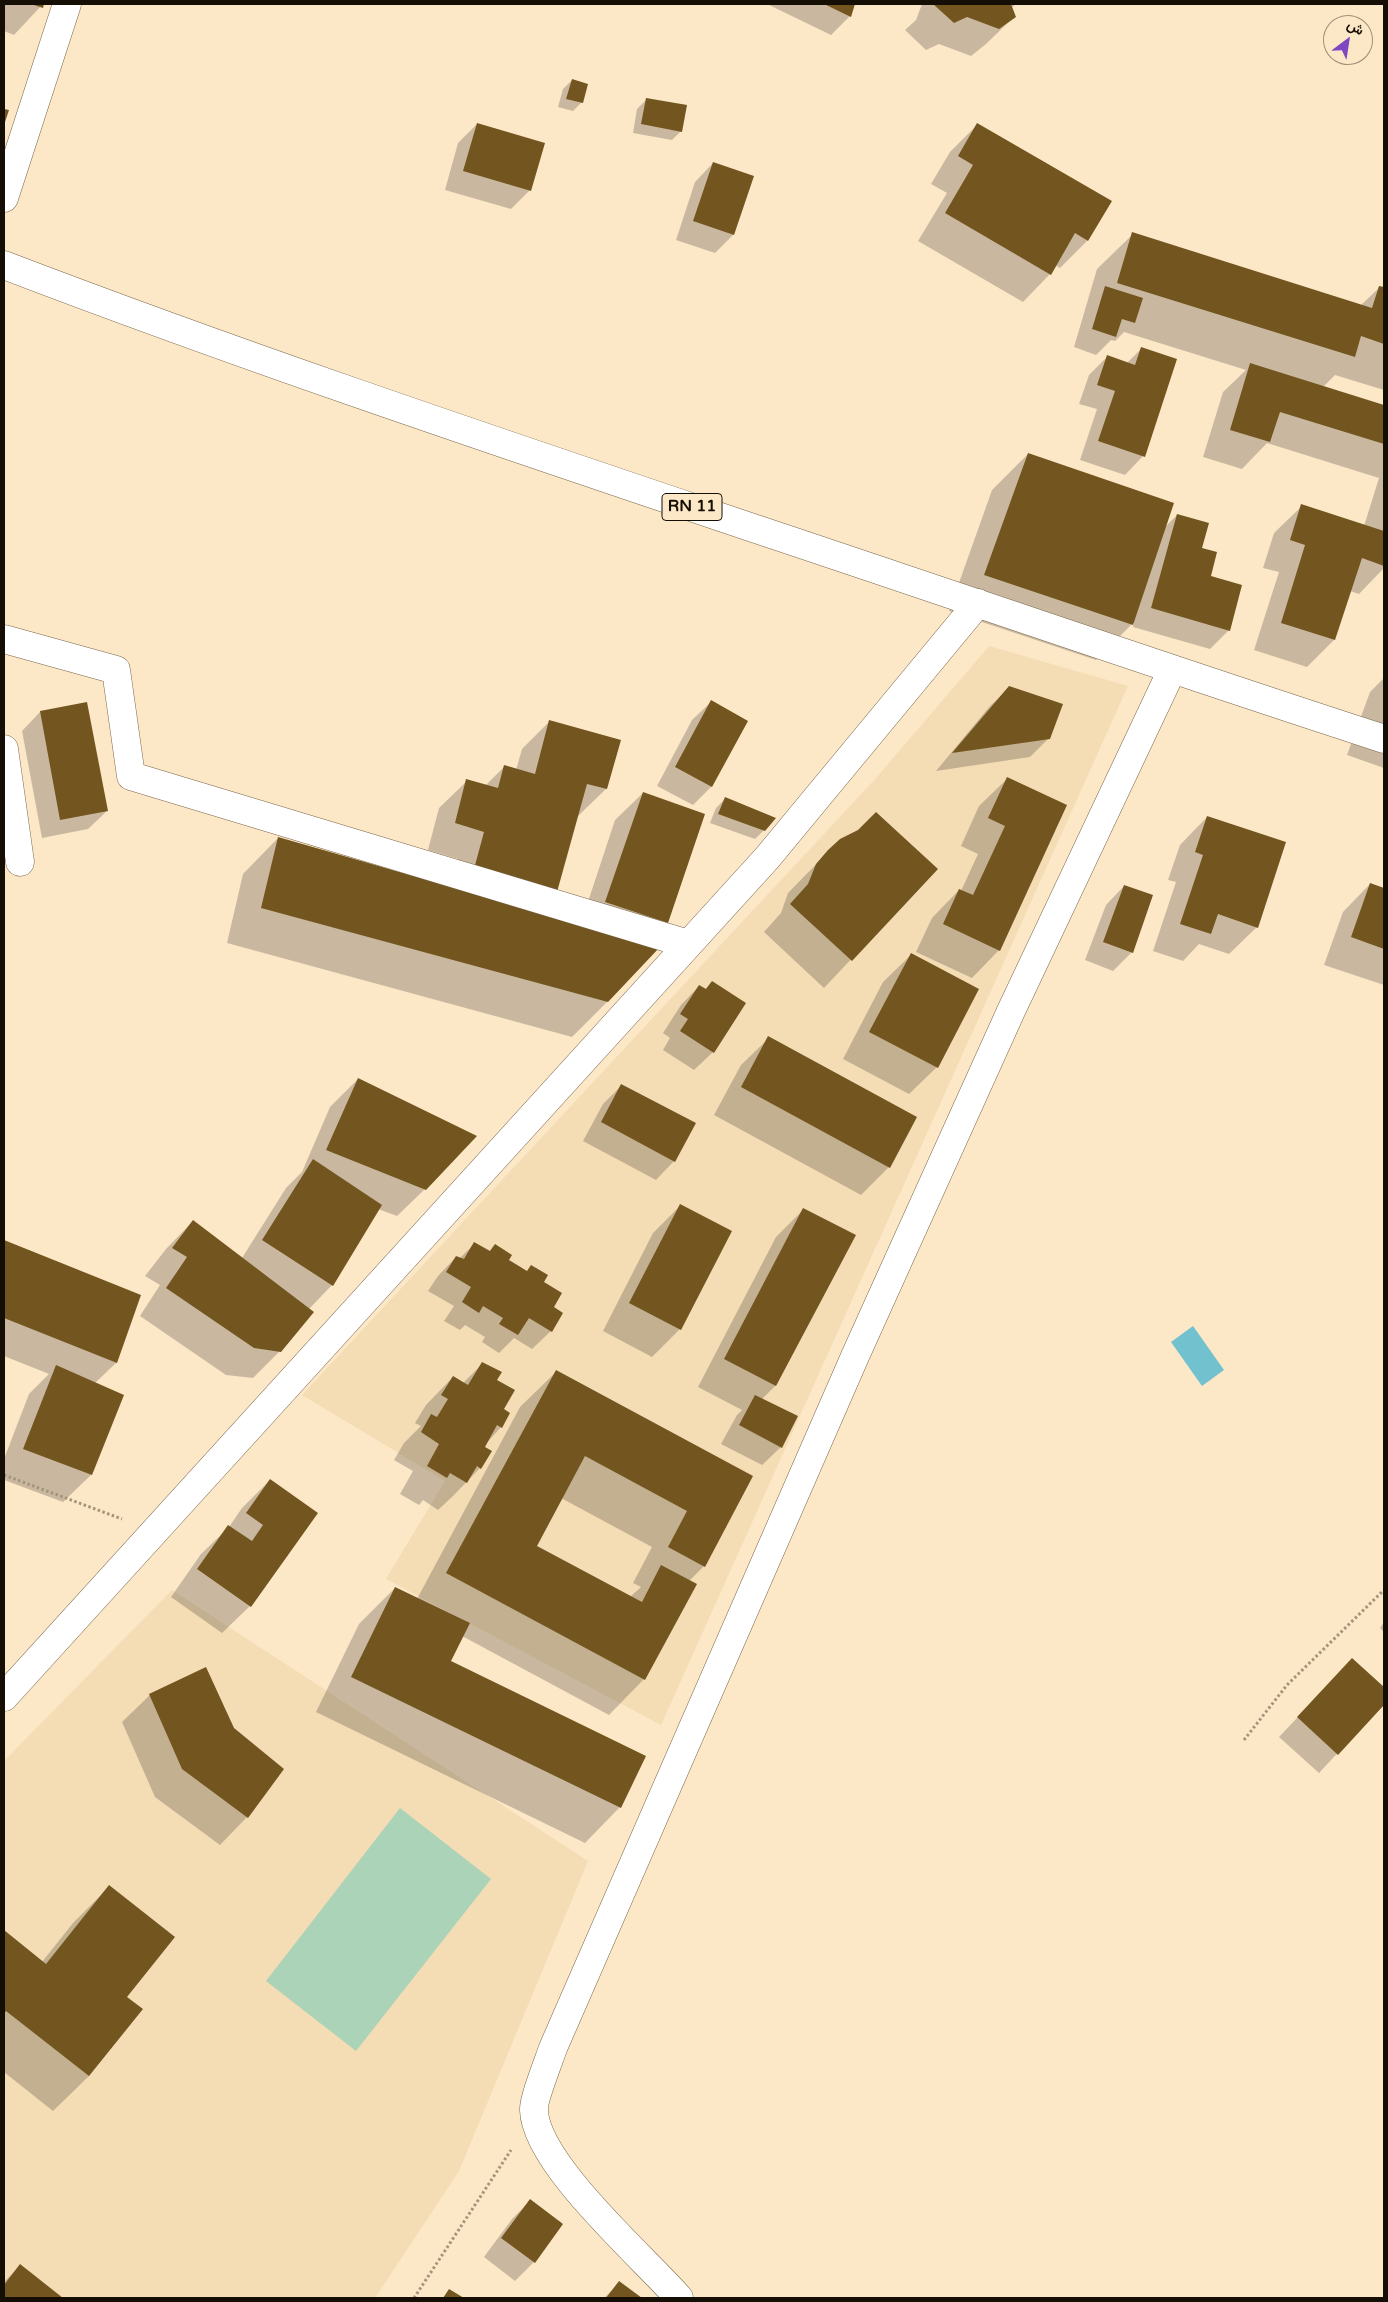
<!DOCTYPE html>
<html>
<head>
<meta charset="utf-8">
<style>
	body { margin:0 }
	#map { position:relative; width:1388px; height:2302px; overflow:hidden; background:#fce7c7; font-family:"Varela Round",Vazirmatn,sans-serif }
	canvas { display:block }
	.frame { position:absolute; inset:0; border:5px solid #150e04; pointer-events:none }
	.north { position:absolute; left:1323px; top:15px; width:50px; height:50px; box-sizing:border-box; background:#fce7c7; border:1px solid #a09079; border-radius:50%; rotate:31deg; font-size:14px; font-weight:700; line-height:20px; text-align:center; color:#150e04 }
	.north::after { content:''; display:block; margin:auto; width:18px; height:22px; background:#7e48c0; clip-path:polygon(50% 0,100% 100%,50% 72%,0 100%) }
</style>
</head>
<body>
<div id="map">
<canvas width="1388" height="2302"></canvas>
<div class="frame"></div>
<div class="north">ش</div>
</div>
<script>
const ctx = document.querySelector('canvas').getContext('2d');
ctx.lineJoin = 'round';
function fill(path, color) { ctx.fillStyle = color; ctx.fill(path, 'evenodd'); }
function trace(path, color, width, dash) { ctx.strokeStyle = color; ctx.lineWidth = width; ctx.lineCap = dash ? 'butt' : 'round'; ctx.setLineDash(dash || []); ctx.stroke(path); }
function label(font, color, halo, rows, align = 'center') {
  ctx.font = font + ' "Varela Round",sans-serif'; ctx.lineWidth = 5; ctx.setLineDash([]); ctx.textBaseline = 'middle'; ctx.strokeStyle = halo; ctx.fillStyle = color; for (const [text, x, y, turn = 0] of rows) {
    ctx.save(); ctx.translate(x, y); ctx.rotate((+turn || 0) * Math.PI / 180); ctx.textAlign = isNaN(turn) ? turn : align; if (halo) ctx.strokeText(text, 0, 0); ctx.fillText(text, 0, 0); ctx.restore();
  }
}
fill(new Path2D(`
	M989,646L1128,686L661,1725L386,1579L445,1481L302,1395L876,778Z
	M172,1590L588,1861L459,2171L375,2298H4V1761Z`), '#f4dcb5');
fill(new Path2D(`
	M400,1808L491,1879L356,2051L266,1981Z`), '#abd3b8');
fill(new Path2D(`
	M1193,1326L1224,1370L1202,1386L1171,1342Z`), '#72c1ce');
fill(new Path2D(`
	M4,4H43L14,35L4,31Z
	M767,4H853L850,16L831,35Z
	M922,4H1016L1011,8L1014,17L986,44L971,56L939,44L926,50L905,30L916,20Z
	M572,80L582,102L573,111L558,107L563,89Z
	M646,100L681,131L672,140L633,133L637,109Z
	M477,124L530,190L511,209L445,190L458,143Z
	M977,125L1087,241L1060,268L1055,265L1050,274L1023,302L918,241L947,193L931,184L950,152Z
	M713,163L733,235L715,253L676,240L695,182Z
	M1133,234L1361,305L1380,287L1384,288V390L1335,375L1323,387L1384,406V568L1359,594L1350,591L1334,640L1307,667L1254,650L1279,572L1263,568L1274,533L1302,506L1364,526L1379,478L1267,443L1242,469L1203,457L1223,392L1246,370L1124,332L1115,341L1111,340L1096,355L1074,347L1097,269Z
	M1142,348L1143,456L1125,475L1080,460L1097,409L1079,404L1089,375L1107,357L1126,364Z
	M1028,454L1164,528L1177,515L1200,549L1229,630L1210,649L1133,627L1134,622L1096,660L949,611L992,490Z
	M1384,678V768L1347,755L1370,692Z
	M1009,688L1049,738L1030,757L936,771L990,706Z
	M711,702V787L693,805L657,786L692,720Z
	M86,704L107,811L88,829L42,838L22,731L40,712Z
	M550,721L619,740L606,789L578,816H576L556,891L580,926L615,820L643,793L667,923L645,944L608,1001L572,1037L227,943L243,874L278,838L450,888L458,859L428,850L439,808L467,781L485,786L504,767L516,770L522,749Z
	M1007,779L1065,806L999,950L972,978L916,952L932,918L959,890L961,891L978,854L961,846L979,806Z
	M725,799L764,830L755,839L710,823L716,808Z
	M1207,817L1257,927L1229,954L1199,944L1183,961L1153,951L1176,882L1168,880L1180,845Z
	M4,832L9,856L4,862Z
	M829,851L936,869L824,988L764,932L781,913L788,893Z
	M1370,884L1384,889V985L1324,965L1343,912Z
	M1124,886L1132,952L1113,971L1085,960L1106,905Z
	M911,955L937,1067L909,1094L843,1059L883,982Z
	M712,982L713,1052L694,1070L663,1050L670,1038L663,1033L681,1005L699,986L705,990Z
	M769,1038L915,1118L889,1167L861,1195L714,1115L741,1065Z
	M358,1079L425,1189L397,1216L378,1209L332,1285L309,1309L280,1351L253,1378L226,1375L140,1316L160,1285L145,1276L166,1249L193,1221L242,1258L286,1188L302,1172L330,1107Z
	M622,1085L674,1161L656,1180L583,1141L603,1104Z
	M680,1206L730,1231L680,1329L652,1357L603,1331L653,1233Z
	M804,1209L775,1386L762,1399L781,1447L762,1465L721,1444L737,1415L742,1410L698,1387L776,1237Z
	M4,1241L139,1296L116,1363L95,1383L122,1395L91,1475L63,1502L4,1480V1459L29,1394L49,1374L4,1356Z
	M474,1244L489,1252L495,1245L507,1261L542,1282L552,1307L551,1331L532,1349L514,1338L499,1353L482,1342L485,1337L465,1325L460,1330L444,1321L454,1306L428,1291L438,1276L456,1257L459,1259Z
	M483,1363L496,1380L502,1410L501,1427L483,1447L480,1468L453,1496L438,1510L423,1500L419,1505L400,1494L413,1471L394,1460L404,1443L421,1426L415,1423L426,1405L453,1377L463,1383Z
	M556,1372L752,1477L704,1566L689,1581L644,1679L609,1715L462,1636L450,1662L620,1807L585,1843L316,1712L359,1624L395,1588L417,1599L520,1407ZM561,1498L652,1547L633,1583L641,1587L630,1597L535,1547Z
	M270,1480L316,1513L250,1606L222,1633L171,1597L201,1554L229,1527L242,1508Z
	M1384,1622V1632L1380,1628Z
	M1352,1660L1384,1689V1703L1319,1773L1279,1737Z
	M150,1695L247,1817L220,1845L155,1797L122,1722Z
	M109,1887L126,1997L89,2076L53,2111L4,2072V1932L42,1962L73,1923Z
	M530,2201L561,2224L534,2262L515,2281L484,2257L512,2219Z
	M20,2266L61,2298H4V2282Z
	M619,2283L639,2298H604Z`), '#0003');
fill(new Path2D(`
	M31,4H44L43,8Z
	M824,4H855L851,17Z
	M933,4H1011L1016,17L999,29L967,17L954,23Z
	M572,79L588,84L583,103L566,99Z
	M646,98L687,105L682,132L641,124Z
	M4,109L9,110L4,125Z
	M477,123L545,143L531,191L463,171Z
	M977,123L1112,201L1088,241L1075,233L1051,275L945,213L973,165L958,156Z
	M713,162L754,176L734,235L693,221Z
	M1132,232L1372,308L1379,286L1384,287V344L1361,336L1355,357L1117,283Z
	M1105,286L1143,298L1135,323L1122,319L1116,337L1092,329Z
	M1141,347L1177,359L1145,457L1098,441L1115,391L1097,385L1107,355L1135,365Z
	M1250,363L1384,405V444L1280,412L1270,442L1230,430Z
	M1028,453L1174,503L1133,625L984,575Z
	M1301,504L1384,531V566L1362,558L1335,640L1281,623L1305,545L1290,540Z
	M1177,514L1209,523L1202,548L1217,552L1211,576L1242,585L1230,631L1151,608Z
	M1009,686L1063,704L1050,739L952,753Z
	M711,700L748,721L712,787L675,767Z
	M87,702L108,811L60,820L40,711Z
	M549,720L621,740L607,789L587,784L557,892L474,869L484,832L455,823L466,779L498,788L504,765L535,774Z
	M1007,777L1067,805L1000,951L943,924L959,889L973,895L1005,826L988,818Z
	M643,792L705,814L668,923L605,902Z
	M725,797L776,818L765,831L718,814Z
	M876,812L938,869L852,961L790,904L808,884L816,864L828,850L840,839L858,830Z
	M1207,816L1286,842L1258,928L1218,914L1211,934L1180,924L1203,855L1195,852Z
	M278,837L660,947L608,1002L261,908Z
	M1370,883L1384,888V949L1351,937Z
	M1124,885L1153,895L1133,953L1103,942Z
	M911,953L979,989L938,1068L869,1032Z
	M712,981L746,1003L714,1053L680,1031L688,1019L680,1014L699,985L706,989Z
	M768,1036L917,1117L890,1168L741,1087Z
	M358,1078L477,1136L426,1190L326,1150Z
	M621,1084L696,1123L675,1162L601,1122Z
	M313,1159L382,1205L333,1286L262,1240Z
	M680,1204L732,1231L681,1330L629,1303Z
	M803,1208L856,1235L776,1386L724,1359Z
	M193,1220L314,1312L281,1352L254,1348L166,1288L187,1257L172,1248Z
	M4,1240L141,1295L117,1363L4,1318Z
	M474,1242L490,1251L495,1244L512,1255L509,1260L527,1271L531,1265L548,1275L544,1282L562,1293L554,1307L563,1313L552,1332L529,1318L518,1335L499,1324L503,1318L483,1306L479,1313L462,1302L471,1287L446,1272L456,1256L464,1259Z
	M482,1362L502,1372L497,1380L515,1390L504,1409L510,1413L502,1428L497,1425L485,1447L492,1451L481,1469L477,1466L467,1483L450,1473L447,1478L427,1466L439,1444L421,1432L431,1414L437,1417L448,1399L441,1395L453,1376L468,1385Z
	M56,1365L124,1395L92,1475L23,1449Z
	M556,1370L753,1476L705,1567L668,1547L687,1511L585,1456L537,1546L642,1602L661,1565L697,1584L645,1680L446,1573Z
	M755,1395L798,1416L782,1448L739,1425Z
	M270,1479L318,1513L251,1607L197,1569L228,1525L252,1541L263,1525L246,1513Z
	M395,1587L470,1623L451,1661L646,1756L621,1808L351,1677Z
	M1352,1658L1384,1687V1705L1338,1755L1297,1717Z
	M206,1667L234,1728L284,1769L248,1818L182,1769L149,1694Z
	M109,1885L175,1937L127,1997L143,2009L89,2076L6,2011L4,2014V1930L46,1964Z
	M530,2199L563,2224L535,2263L501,2238Z
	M20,2264L63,2298H4V2285Z
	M619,2281L642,2298H606Z
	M449,2289L464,2298H443Z`), '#72551f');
const minor = new Path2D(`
	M4,198L67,4
	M4,639L116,670L131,776L688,944
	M4,749L20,862
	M4,1697L767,858L978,603
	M679,2298C643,2257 535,2163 534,2110C533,2100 549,2060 553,2048L856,1354L1011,1011L1172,670`);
const primary = new Path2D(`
	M4,265C255,361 510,446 765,532C972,601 1177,672 1384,739`);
trace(minor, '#79684b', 29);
trace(primary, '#79684b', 29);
trace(new Path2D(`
	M4,1475L122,1519
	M1244,1740L1287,1685L1384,1590
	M414,2298L511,2150`), '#a3947c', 3, [2.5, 2.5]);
trace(minor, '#fff', 28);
trace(primary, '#fff', 28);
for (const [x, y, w] of [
	[692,507,60]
]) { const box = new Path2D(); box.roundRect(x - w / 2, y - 13.5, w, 27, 4); ctx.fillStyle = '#fce7c7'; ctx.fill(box); trace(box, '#150e04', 1); }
label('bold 16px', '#150e04', null, [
	["RN 11",692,507]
]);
</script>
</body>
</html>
